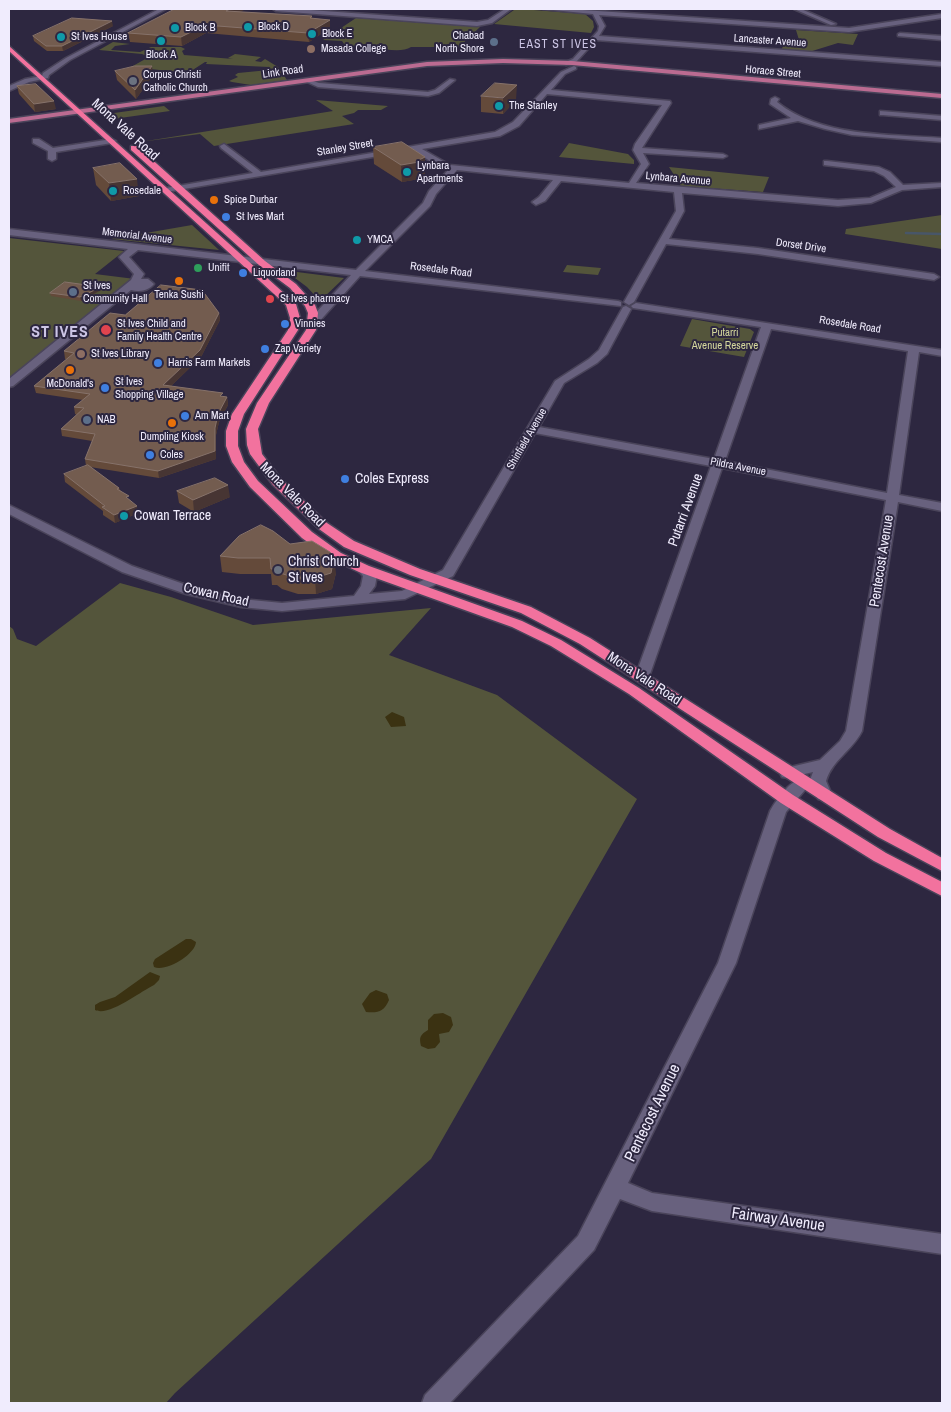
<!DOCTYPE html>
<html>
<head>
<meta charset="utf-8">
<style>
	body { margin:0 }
	#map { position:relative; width:951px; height:1412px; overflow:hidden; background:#2d2740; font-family:"Archivo Narrow",sans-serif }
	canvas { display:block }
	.frame { position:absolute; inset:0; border:10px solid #f0ecfd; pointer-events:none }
</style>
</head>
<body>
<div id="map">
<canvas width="951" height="1412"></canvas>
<div class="frame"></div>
</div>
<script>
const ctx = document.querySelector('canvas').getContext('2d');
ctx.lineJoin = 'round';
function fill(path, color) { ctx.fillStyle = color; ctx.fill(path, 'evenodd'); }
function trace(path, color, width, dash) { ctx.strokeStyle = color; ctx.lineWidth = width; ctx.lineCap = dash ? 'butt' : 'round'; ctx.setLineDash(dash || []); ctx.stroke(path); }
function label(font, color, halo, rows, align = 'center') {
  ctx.font = font + ' "Archivo Narrow",sans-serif'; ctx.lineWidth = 4; ctx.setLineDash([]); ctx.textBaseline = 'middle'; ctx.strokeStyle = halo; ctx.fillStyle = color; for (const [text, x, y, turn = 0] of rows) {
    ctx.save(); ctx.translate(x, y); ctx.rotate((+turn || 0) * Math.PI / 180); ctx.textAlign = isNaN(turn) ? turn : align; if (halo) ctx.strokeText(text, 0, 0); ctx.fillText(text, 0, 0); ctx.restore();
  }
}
fill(new Path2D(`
	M521,9L585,14L593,21L594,27L591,33L494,24L514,10Z
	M356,18L480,27L459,47H411C402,53 385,49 374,48C366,40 356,47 347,48L342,41L323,40Z
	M796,30L858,34L853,45L838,43L809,52L781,50L787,39L799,40Z
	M113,42L130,44L115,46L111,50L140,52L151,47H181L185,49L182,51L184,55L233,59L228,58L235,54L261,57L255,61L261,62L265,59L278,67L287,80L251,85L232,82L229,81L238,77L235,75L238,73L269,70V67L206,64L207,62H203H205L188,73L131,67L149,57L142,54L99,50Z
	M316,100L388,106L381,110H358L354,113L342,116L354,124L214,146L200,134L140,142L333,111Z
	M164,106L170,111L113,119L110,116L114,113Z
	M569,143L628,154L634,160V164L559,157Z
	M669,167L769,177L763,192L681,186Z
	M942,215V249L845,234L846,229Z
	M192,225L219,250L111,239Z
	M9,238L124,251L95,274L135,279L9,379Z
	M567,265L601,268L598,275L563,272Z
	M289,271L344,278L320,301L307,287L287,272Z
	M692,319L750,329L754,332L744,357L680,346Z
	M120,583L171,597L253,625L431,608L389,655L497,695L637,799L431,1159L175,1393L166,1403H9V626L13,629L17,639L36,646Z`), '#54553b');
fill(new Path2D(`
	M392,712L404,717L406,726L391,727L385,717Z
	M186,939H191L196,942C195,955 166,972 154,967L153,963L155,959Z
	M150,972L160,976L159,980L154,985C141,991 109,1017 95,1010V1005L100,1002L115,997Z
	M376,990L387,994L389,1000C384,1012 378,1013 366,1012L362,1004L370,993Z
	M443,1013L451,1017L453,1025L449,1032L439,1034L440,1042L435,1048L428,1049L421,1046C419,1037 420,1035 428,1030V1020L434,1014Z`), '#3b3212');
trace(new Path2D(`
	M906,233L942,234`), '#485668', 2.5);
const minor = new Path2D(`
	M159,9H166L70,60L49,75L48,78L29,82L9,91V86L25,79L42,76L43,73L66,58Z
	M273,9H296L477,22L488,20L505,9H511L492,23L477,26L276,11Z
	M543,9H568L849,28L942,14V18L849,32L599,15L605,26L599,36L942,62V66L596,40L577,61L566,65L563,63L573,59L598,31L599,26L593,14Z
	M794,9H801L836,24L831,25Z
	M900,33L942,36V40L898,36V34Z
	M574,66L576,67V69L565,74L551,90L670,101L671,103L642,148L723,154L727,156L723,158L643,153L649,164L636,183L838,200L870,198L896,187L884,176L874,171L824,165V161H827L879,167L890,172L903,185L942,183V187L902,190L871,203L838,206L682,193L684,211L669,239L758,248L934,274L939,277L934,280L758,254L666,244L634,302L629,305L624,302L676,211L674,192L561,181L545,201L536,205L532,202L539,197L553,180L457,170L436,194L430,206L365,271L618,301L621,302V306L360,276L317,324L313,325L308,322L309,320L351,275L138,250L129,257L144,274L141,279H148L154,284C148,291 140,292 131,290L13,386L9,387V379L131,280L134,274L119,257L128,249L9,235V229L356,270L423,203L429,191L449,169L434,164L414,150L166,192L162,190L166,188L253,173L221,148L220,146L224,144L261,172L495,132L513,122L561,72ZM547,94L662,105L635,144L633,150L641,164L629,183L450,165L422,149L500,136L519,126Z
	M450,79L455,80L439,93L428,96L318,87L307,82L310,80L319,83L428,92L435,90Z
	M775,97L779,99L777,102C820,137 888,134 942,138V142L852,135L825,129L798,121L759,129V125L791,118L770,104L771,99Z
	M880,111L942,116V120L883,115H880Z
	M33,139H39L53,148L112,139L116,141L112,143L56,152V159L52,161L48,159V151L33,143Z
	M636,303L942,350V356L919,352L899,495L942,503V511L898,502L862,731C852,751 832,760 826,781L832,795L830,799L824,800L818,799L811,783L786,812L736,963L628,1183L652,1193L942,1234V1254L652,1211L620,1199L594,1250L450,1403H422L425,1395L578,1236L718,963L770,811C777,799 796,771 810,780L813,772L788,778L782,777L780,773L782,769L820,760L840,741L846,731L886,500L722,468L649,677L647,680H637L635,677L711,466L535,433L453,576L405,599L282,611L241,607L186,594L122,572L9,514V505L132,566L195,588L241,599L282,603L354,596L361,586L363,576L357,569L364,565L369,566L377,575L375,586L369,594L402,591L443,570L555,381L589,359L599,350L623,307L626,306L631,309L607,354L597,363L564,383L539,427L714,459L761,327L633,308L631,306ZM771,329L908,351L887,493L725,461Z`);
const major = new Path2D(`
	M503,59L572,61L942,94V98L572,65L503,63L427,66L9,123V119L427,62Z`);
const highway = new Path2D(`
	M9,46L296,304L300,318L298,330L244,414L238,431V446L244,462L258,481L312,532L341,553L369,566L522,621L561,640L639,688L793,795L886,853L942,882V896L874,861L781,803L629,694L551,646L512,627L359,572L331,559L302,538L250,487L232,462L226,446V431L232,414L288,330L290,318L286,305L9,51Z
	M131,146H137L265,261L296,284L315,305L318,313L316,330L269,403L258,429L262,454L281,479L327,523L354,541L420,569L531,607L590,638L890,829L942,858V871L878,837L580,644L521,613L410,575L344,547L319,529L273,485L250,454L247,445L246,429L257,403L306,330L308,313L305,306L290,288L259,265L131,150Z`);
trace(minor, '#4a445a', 3);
trace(major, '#4a445a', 3);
trace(highway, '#4a445a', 3);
fill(minor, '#68617e');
fill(major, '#bb6b91');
fill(highway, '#f2729e');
fill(new Path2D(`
	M240,12L312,16V18L330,28L309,42L206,33L182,46L130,42L128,33Z
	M113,26L63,51H47L34,41L33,36Z
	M115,71L153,75L136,99L117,80Z
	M17,86L56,109L35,112L19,94Z
	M481,96L516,100L503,114L481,112Z
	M373,147L425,174L419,177V179L402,182L374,164Z
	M93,168L139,196L111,201L96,185Z
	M101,287V290L81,301L51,296L50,293Z
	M219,313L220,320L201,357L171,386L227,397L228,405L219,422L216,435V459L159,478L90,467L119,488L120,490L129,500L138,513L115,523L103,515V511L65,482L64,474L86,466L85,459L92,441L62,436L61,429L77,415L75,414L74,407L83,400L36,393L34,386L67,359H65L64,351L125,315Z
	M177,491L230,497L194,512L179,503Z
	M290,544L336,573L332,589L316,594H298L282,589L277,585H272L271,574H240L222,572L220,556Z`), '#644a3a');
fill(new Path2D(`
	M230,9H246L227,19L226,11Z
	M330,20V28L309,42L308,33Z
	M112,21L113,26L63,51L62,46Z
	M205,25L206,33L182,46L181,37Z
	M152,66L153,75L136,99L135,90Z
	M517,85L516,100L503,114V98Z
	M54,101L56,109L35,112L34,104Z
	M425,157V174L419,177V179L402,182L401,165Z
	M137,179L139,196L111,201L109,183Z
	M101,287V290L81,301L80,297Z
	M219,313L220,320L201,357L164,393L163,385Z
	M227,397L228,405L219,422L216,435V459L159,478L158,471L215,428L218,414Z
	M228,485L230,497L194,512L193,500Z
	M137,506L138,513L115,523L114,515Z
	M334,557L336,573L332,589L316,594L315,578Z`), '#473533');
const building = new Path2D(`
	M175,9H230L226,11L312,16L310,18L330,20L308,33L205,25L181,37L128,33Z
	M72,18L112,21L62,46H46L33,36Z
	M135,66H152L135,90L115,71Z
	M495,83L517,85L503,98L481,96Z
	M36,84L54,101L34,104L17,86Z
	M402,142L425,157L417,161L419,162L401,165L373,147Z
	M120,163L137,179L109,183L93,168Z
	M65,282L101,287L80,297L50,293Z
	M161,285L202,290L219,313L200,350L163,385L223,393L220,396L227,397L218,414L215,428V451L158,471L85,459L95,434L61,429L84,408L74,407L90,394L34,386L74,353L64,351L110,313L125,315Z
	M88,465L119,488L117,489L129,496L126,497L137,506L114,515L102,507L105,506L64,474Z
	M215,478L228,485L193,500L177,491Z
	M261,525L273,531L290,544L312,541L330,552L334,557L331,573L315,578H296L280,573L276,569H271L270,558H238L220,556L239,536Z`);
fill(building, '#735c4f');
trace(building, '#86726a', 1);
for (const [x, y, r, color] of [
	[248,27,5,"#0f9aa8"],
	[175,28,5,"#0f9aa8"],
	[312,34,5,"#0f9aa8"],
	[61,37,5,"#0f9aa8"],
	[161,41,5,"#0f9aa8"],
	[494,42,5,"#5c6f8a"],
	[311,49,5,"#8d6e63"],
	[133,81,5,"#6b7280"],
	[499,106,5,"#0f9aa8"],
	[407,172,5,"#0f9aa8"],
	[113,191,5,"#0f9aa8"],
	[214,200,5,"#e8710a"],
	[226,217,5,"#3f7fe0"],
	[357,240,5,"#0f9aa8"],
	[198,268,5,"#2e9e5b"],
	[243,273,5,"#3f7fe0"],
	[179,281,5,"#e8710a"],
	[73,292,5,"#5c6f8a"],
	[270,299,5,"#e0444e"],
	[285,324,5,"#3f7fe0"],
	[106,330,6,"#e0444e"],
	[265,349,5,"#3f7fe0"],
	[81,354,5,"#8d6e63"],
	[158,363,5,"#3f7fe0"],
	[70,370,5,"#e8710a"],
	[105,388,5,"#3f7fe0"],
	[185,416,5,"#3f7fe0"],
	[87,420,5,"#5c6f8a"],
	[172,423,5,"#e8710a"],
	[150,455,5,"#3f7fe0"],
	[345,479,5,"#3f7fe0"],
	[124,516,5,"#0f9aa8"],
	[278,570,5,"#6b7280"]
]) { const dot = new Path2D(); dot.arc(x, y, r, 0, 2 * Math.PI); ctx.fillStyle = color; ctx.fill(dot); trace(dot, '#2d2740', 2); }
label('11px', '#f0ecfd', '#2d2740', [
	["Block D",258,27],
	["Block B",185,28],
	["Block E",322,34],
	["Chabad",484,36,"right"],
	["North Shore",484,49,"right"],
	["St Ives House",71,37],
	["Masada College",321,49],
	["Block A",161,55,"center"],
	["Corpus Christi",143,75],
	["Catholic Church",143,88],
	["The Stanley",509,106],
	["Lynbara",417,166],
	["Apartments",417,179],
	["Rosedale",123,191],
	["Spice Durbar",224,200],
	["St Ives Mart",236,217],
	["YMCA",367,240],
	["Unifit",208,268],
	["Liquorland",253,273],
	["St Ives",83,286],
	["Community Hall",83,299],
	["Tenka Sushi",179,295,"center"],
	["St Ives pharmacy",280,299],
	["St Ives Child and",117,324],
	["Family Health Centre",117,337],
	["Vinnies",295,324],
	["Zap Variety",275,349],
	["St Ives Library",91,354],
	["Harris Farm Markets",168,363],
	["St Ives",115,382],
	["Shopping Village",115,395],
	["McDonald's",70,384,"center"],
	["Am Mart",195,416],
	["NAB",97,420],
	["Dumpling Kiosk",172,437,"center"],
	["Coles",160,455]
], 'left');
label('11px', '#f0ecfd', '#2d2740', [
	["Lancaster Avenue",770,41,4],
	["Link Road",283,72,-8],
	["Horace Street",773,72,5],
	["Stanley Street",345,148,-10],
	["Lynbara Avenue",678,179,5],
	["Memorial Avenue",137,236,7],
	["Dorset Drive",801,246,8],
	["Rosedale Road",441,270,7],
	["Rosedale Road",850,325,9],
	["Shinfield Avenue",527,439,-60],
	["Pildra Avenue",738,467,11]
]);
label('11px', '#d5d89c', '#2d2740', [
	["Putarri",725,333],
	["Avenue Reserve",725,346]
]);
ctx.letterSpacing = '1px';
label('12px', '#ccc5e5', '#2d2740', [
	["EAST ST IVES",558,45]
]);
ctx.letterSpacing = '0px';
label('14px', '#f0ecfd', '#2d2740', [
	["Mona Vale Road",125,130,42],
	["Mona Vale Road",292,495,45],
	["Putarri Avenue",686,510,-70],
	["Pentecost Avenue",882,561,-81],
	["Cowan Road",216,595,13],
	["Mona Vale Road",644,679,33]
]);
label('14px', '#f0ecfd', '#2d2740', [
	["Coles Express",355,479],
	["Cowan Terrace",134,516],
	["Christ Church",288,562],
	["St Ives",288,578]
], 'left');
ctx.letterSpacing = '1px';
label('bold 16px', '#ccc5e5', '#2d2740', [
	["ST IVES",60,333]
]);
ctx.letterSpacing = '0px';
label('16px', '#f0ecfd', '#2d2740', [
	["Pentecost Avenue",653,1113,-64],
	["Fairway Avenue",778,1220,8]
]);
</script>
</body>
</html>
